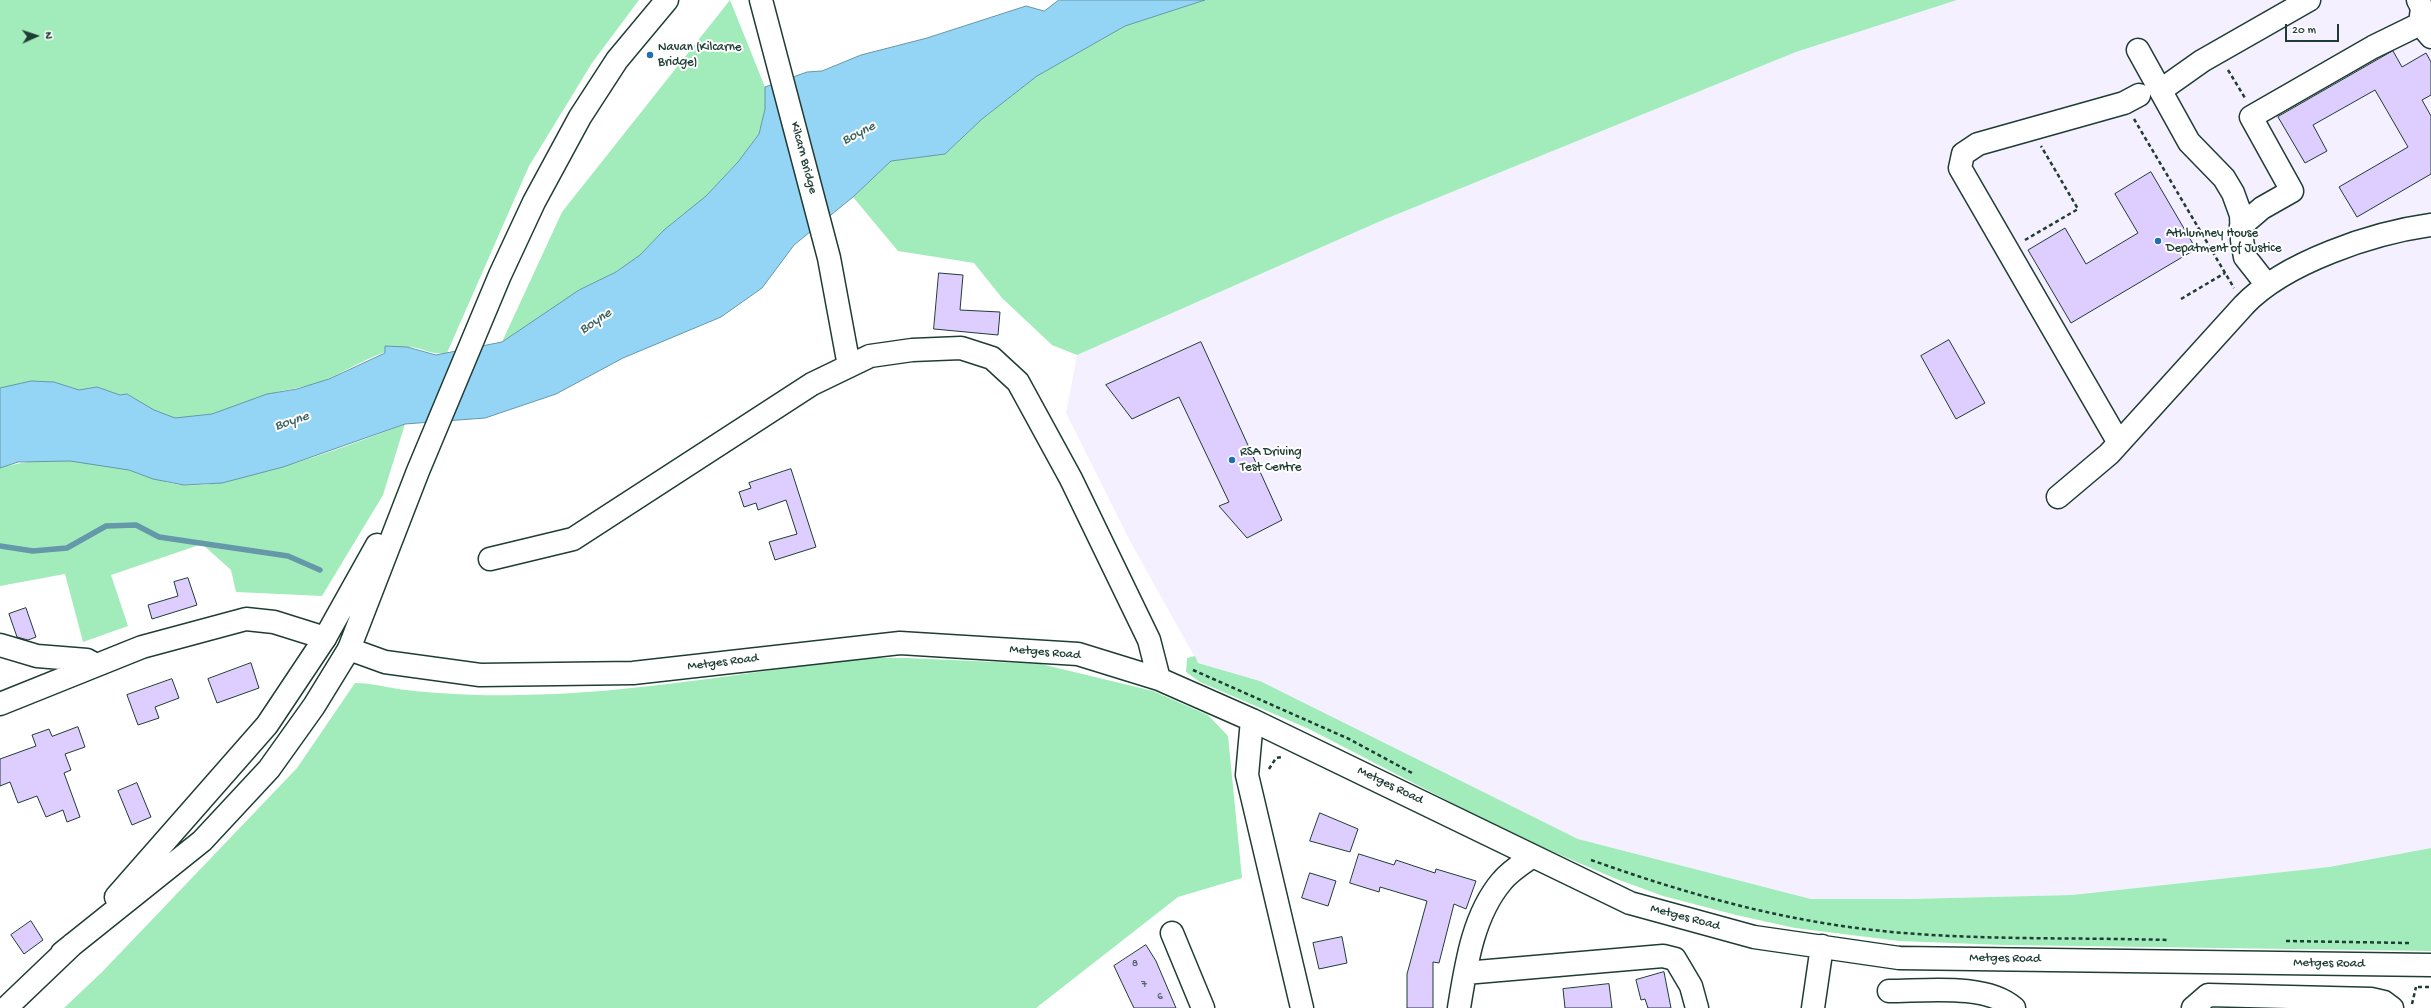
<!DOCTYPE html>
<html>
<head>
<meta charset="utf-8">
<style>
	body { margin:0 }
	#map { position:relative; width:2431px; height:1008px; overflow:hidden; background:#fff; font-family:"Gochi Hand",sans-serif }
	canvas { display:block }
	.north { position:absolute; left:16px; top:16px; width:40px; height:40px; -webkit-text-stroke:3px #fff; paint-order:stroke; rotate:87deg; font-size:11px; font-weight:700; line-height:16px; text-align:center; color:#1f3d34 }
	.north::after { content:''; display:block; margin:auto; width:14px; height:18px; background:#1f3d34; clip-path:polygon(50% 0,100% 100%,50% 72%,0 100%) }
	.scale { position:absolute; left:2285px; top:24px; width:54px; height:18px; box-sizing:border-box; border:2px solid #1f3d34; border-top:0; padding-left:5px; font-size:12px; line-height:14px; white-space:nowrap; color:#1f3d34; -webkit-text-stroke:3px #fff; paint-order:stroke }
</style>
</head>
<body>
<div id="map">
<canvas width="2431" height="1008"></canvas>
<div class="north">N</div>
<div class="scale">20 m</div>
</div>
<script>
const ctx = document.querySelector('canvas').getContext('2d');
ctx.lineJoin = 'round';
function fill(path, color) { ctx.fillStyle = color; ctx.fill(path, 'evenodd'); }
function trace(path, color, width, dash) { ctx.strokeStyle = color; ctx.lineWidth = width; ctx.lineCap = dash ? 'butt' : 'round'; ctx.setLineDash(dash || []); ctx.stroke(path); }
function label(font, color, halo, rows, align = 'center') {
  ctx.font = font + ' "Gochi Hand",sans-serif'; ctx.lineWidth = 4; ctx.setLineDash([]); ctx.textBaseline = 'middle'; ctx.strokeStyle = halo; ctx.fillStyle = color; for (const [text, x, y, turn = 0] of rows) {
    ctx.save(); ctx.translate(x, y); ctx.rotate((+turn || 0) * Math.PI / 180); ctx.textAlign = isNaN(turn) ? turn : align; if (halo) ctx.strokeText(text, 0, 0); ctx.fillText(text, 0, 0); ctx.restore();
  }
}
fill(new Path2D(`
	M1957,0H2431V848L2329,867L2072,895L1908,899H1811L1578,839L1260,681L1198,663L1131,543L1066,413L1077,355L1383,220L1796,52Z`), '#f5f0ff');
fill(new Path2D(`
	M0,0H639L592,63L529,166L447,353C430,356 421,346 406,347C383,349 351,368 330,378C310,388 287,388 266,395C237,405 207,420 176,418C159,417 141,402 127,394L120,395L97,387L79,390L54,382L0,388Z
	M730,0L765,87V109L759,134L738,162L706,196L664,230L640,255L616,272L579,290L502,342L562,212Z
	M1205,0H1957L1796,52L1383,220L1077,355L1052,345L1002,298L974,263L898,251L853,197L891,161L945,154L982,119L1037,76L1125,26Z
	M405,424L383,495L322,596L236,592L231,570L202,544L111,575L128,626L83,642L65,574L0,586V468C40,456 89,459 129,470C148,475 164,484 184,485C208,487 233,480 256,474C307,461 356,443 405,424Z
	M1195,656L1198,663L1260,681L1578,839L1811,899H1908L2072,895L2329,867L2431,848V951L2003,945L1899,941L1795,928L1736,915L1663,896L1614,878L1514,835L1309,729L1200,682L1186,672L1187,658Z
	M864,658H906L1041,664L1153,691L1208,715L1228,736L1242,878L1178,897L1036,1008H64L102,972L297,768L355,683C373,683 388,688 406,690C439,694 484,696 518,695C634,694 749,671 864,658Z`), '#a2ecbb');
const water = new Path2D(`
	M1059,0H1205L1125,26L1037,76L982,119L945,154L891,161L853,197L794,245L762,288L721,317L623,358L556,394L485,418L405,424L283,467L222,483L184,485L153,479L129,470L70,461L18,462L0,468V388L31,381L54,382L79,390L97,387L120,395L127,394L154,410L175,418L212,414L267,394L297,389L329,379L385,353V346L407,347L436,355L502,342L579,290L616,272L640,255L664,230L706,196L738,162L759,134L765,109V87L807,72L822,71L861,55L927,38L1026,6L1044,11Z`);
fill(water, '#94d5f6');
trace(water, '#6598a8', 1);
trace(new Path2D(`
	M0,546L33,551L67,548L106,526L136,525L159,537L288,556L320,570`), '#6598a8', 5.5);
const building = new Path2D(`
	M2393,51L2402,67L2426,53L2431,62V95L2422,100L2431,116V174L2357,217L2339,187L2408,147L2375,90L2313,125L2327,151L2305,163L2278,117Z
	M2151,172L2196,249L2071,323L2028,250L2065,228L2086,264L2138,233L2115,194Z
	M939,273L963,275L960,310L1000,312L998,335L934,329Z
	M1949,340L1985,403L1956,419L1921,356Z
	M1201,342L1282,520L1247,538L1219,506L1229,502L1179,397L1132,419L1106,385Z
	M791,469L816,547L775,560L769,542L797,534L786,500L758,510L756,503L744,507L739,492L751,488L749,483Z
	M188,578L197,605L152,619L148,605L178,596L174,582Z
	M26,608L36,637L28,640L17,637L9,614Z
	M251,663L259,688L217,703L208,679Z
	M172,679L179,698L155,707L159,718L138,725L127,695Z
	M78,727L85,747L65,754L71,770L64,773L80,817L67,822L63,810L46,817L37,796L18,803L10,782L0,786V759L36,746L32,735L49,729L52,736Z
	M137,783L151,817L132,825L118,791Z
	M1320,813L1358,829L1350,852L1310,841Z
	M1359,854L1394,865L1396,860L1435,873L1436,869L1476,881L1466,909L1454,904L1439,963L1433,962V1008H1407V974L1427,901L1380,887L1379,892L1350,883Z
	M1310,873L1336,881L1328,906L1302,898Z
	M31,921L43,940L24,954L11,935Z
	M1342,937L1347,963L1319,969L1313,943Z
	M1146,945L1156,961L1176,1008H1134L1131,1002L1114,966Z
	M1664,972L1671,1008H1648L1645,999L1641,1000L1636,980Z
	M1609,984L1612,1008H1565L1563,989Z`);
fill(building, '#decdff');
trace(building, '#1f3d34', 1);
const minor = new Path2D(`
	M761,0L829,258L849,366
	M2418,0L2422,8L2420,24L2431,37
	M2138,50L2189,142L2224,178L2233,193L2241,215L2242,240L2245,257L2267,285
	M2161,90L2202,61L2309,0
	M2241,226L2262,208L2292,191L2251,117L2373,47L2420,24
	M2119,443L1960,168L1963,154L1978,144L2124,103L2139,95
	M2058,497L2109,454L2244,305C2285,262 2373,233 2431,225
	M490,559L573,539L812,384L870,356L912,350L961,348L992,358L1018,382L1071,479L1149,640L1159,679
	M0,645L37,656L87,660L96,665
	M349,649L385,662L480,675L633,673L900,643L1078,654L1159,679L1252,720L1630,903L1754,937L1899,958L2431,965
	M0,704L142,647L246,619L274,622L325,638
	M1252,720L1247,775L1302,1008
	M1172,933L1203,1008
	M1465,973L1663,956L1675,959L1691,986L1697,1008
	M1889,991C1925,991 1986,983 2014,1008
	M1459,1008C1466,965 1473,915 1502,881C1510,871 1523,863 1533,856
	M1813,1008L1822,946
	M2193,1008L2208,995L2371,999L2384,1002L2392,1008`);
const major = new Path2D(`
	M116,897L267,725L325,638L377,545
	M62,953L202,841L269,769L314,706L349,649L418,471L500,275L534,202L580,117L617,60L667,0
	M6,1008L73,944`);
trace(minor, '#1f3d34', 25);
trace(major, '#1f3d34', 25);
trace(new Path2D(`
	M2228,70L2245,98
	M2134,119L2234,288
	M2025,240L2078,209L2041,146
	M2181,299L2225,273
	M1193,670L1349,739L1412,773
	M1269,769L1276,758L1282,757
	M1591,860C1681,892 1768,917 1864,929C1961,941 2068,937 2167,940
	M2286,941L2409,943
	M2418,987H2431
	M2412,1004L2416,987`), '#1f3d34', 2.5, [4, 3]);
trace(minor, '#fff', 22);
trace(major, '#fff', 22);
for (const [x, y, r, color] of [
	[650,55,4,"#1f6fb2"],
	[2158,241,4,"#1f6fb2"],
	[1232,460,4,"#1f6fb2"]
]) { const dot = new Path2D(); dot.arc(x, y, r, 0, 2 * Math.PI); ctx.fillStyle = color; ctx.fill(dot); trace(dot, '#fff', 1.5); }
label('11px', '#4f6167', null, [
	["8",1135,964],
	["7",1144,985],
	["6",1160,997]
]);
label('13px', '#1f3d34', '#fff', [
	["Navan (Kilcarne",658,48],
	["Bridge)",658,63],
	["Athlumney House",2166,234],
	["Depatment of Justice",2166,249],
	["RSA Driving",1240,453],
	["Test Centre",1240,468]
], 'left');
label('13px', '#1f3d34', '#fff', [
	["Kilcarn Bridge",803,158,75],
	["Metges Road",1045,653,5],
	["Metges Road",723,663,-7],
	["Metges Road",1390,786,26],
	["Metges Road",1685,918,15],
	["Metges Road",2005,959,1],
	["Metges Road",2329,964,1]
]);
label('italic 14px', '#3c6364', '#fff', [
	["Boyne",859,134,-27],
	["Boyne",596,322,-33],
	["Boyne",292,422,-18]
]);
</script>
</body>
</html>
